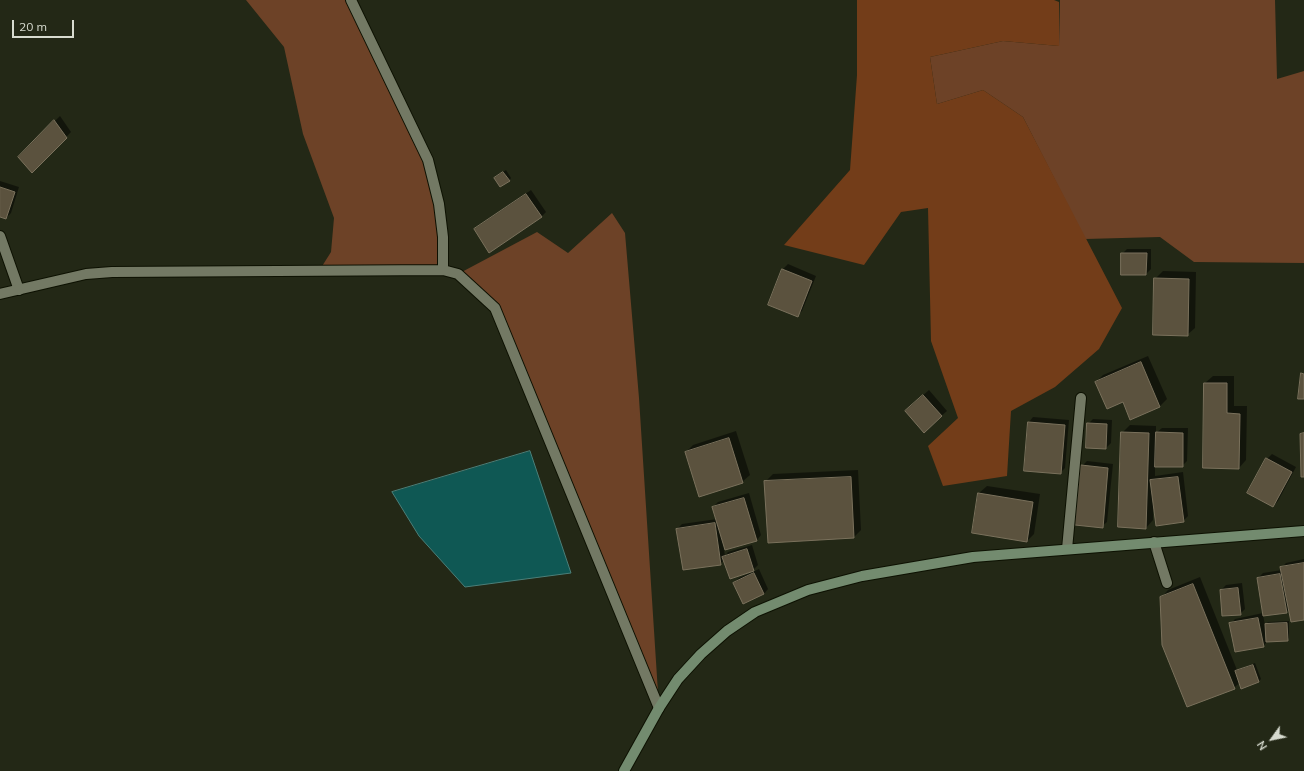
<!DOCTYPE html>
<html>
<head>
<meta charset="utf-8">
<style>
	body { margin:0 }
	#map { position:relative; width:1304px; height:771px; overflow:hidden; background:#232816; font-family:Mulish,sans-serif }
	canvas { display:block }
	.north { position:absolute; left:1252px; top:719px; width:40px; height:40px; -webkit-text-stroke:3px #232816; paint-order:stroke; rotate:237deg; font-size:11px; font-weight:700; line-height:16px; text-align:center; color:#d7dbcf }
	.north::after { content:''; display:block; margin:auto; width:14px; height:18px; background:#d7dbcf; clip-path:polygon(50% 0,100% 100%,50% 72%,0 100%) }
	.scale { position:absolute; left:12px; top:20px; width:62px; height:18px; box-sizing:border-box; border:2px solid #d7dbcf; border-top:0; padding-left:5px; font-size:12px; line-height:14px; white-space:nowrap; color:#d7dbcf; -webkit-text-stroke:3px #232816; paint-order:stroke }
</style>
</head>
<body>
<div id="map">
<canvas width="1304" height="771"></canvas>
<div class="north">N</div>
<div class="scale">20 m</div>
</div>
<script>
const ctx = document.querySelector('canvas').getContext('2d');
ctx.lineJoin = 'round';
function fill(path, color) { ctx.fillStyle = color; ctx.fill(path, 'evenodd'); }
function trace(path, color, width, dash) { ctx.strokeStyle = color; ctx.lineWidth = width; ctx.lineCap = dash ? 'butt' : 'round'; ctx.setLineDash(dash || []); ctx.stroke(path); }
fill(new Path2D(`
	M246,0H350L428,160L439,204L443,270L319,271L331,252L334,218L303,134L284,47Z
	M1060,0H1275L1277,79L1304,71V263L1194,262L1160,237L1085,239L1023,117L983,90L937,104L930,57L1003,41L1059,46Z
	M612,213L625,233L639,398L659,708L495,308L458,274L537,232L568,253Z`), '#6d4227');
fill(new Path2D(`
	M857,0H1054L1059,2V46L1003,41L930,57L937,104L983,90L1023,117L1122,308L1099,349L1055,387L1011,411L1007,476L943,486L928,446L958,418L931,341L928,208L901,212L864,265L784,245L850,170L857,75Z`), '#733d19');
const water = new Path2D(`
	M530,451L571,573L465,587L419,536L392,492Z`);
fill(water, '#0f5854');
trace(water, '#4b7f79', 1);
fill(new Path2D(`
	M60,116L71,132L32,172L19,157Z
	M506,170L511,178L509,181L497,176Z
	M0,181L19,187L11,213L6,218L0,216Z
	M531,190L546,212L541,217L475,229Z
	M1127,249H1151V269L1146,274H1122V254Z
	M788,264L816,276L802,311L797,316L769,304L783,269Z
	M1163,271L1196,272L1195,328L1187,335L1155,279Z
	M1148,356L1167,399L1160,406L1123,401L1096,382L1103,375Z
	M1213,376H1234V406H1247L1246,460L1239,468L1205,383Z
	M929,390L947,411L924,431L911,406Z
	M1033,417L1069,420L1065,468L1060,473L1029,422Z
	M1093,419L1112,420L1111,443L1106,448L1088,424Z
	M1130,425L1156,426V433L1162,428H1188L1187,461L1182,466H1155V476L1183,472L1188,516L1183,521L1153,510V520L1146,528L1122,433Z
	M736,431L750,475L742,482L686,452L693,445Z
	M1272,454L1296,467L1278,501L1273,506L1267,459Z
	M1087,461L1113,464L1107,522L1102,526L1082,466Z
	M858,470L861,530L854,537L769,542L765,482L773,474Z
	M987,486L1040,494L1034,534L1027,541L973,532L979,493Z
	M749,493L761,535L757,540L723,543L725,556L728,552L752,545L758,565L753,570L724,560L720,564L677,529L682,524L717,519L713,507L718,502Z
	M1304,559V619L1289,609L1286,612L1263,615L1265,625L1268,622L1289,621V638L1287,640L1268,641L1263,646L1231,624L1235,619L1263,613L1258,578L1263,573L1282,570L1281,568L1286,563Z
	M759,569L768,589L764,594L734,583L739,578Z
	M1200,577L1237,670L1255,663L1261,679L1258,682H1240L1234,688L1161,598L1168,590Z
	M1242,583L1245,609L1240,614L1221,590L1226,585Z`), '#0007');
const building = new Path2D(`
	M54,120L67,138L32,173L18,157Z
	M503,172L510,181L500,187L494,178Z
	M0,187L15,192L6,219L0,217Z
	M526,194L542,217L489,253L474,229Z
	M1121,253H1147L1146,275H1121Z
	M782,269L812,281L798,317L768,305Z
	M1154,278L1189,279L1188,336L1153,335Z
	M1141,362L1160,407L1130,420L1123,402L1107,409L1095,382Z
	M1301,373L1304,374V399H1298Z
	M1204,383H1227V413L1240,414L1239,469L1203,468Z
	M923,395L942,416L924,433L905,411Z
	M1028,422L1065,425L1061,474L1024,471Z
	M1087,423L1107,424L1106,449L1086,448Z
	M1121,432L1149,433L1146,529L1118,527Z
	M1156,432L1183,433V467H1155Z
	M1304,433V477H1301L1300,434Z
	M729,438L743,483L699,497L685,452Z
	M1266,458L1292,472L1273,507L1247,493Z
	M1081,465L1108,468L1103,528L1075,525Z
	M851,477L854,538L768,543L764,481Z
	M1178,477L1184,522L1156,526L1150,480Z
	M978,493L1033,502L1027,542L972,533Z
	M744,498L757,541L725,550L712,507Z
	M715,523L721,565L683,570L676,529Z
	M747,549L754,571L730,579L722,557Z
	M1304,563V620L1291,622L1280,567Z
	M754,573L764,594L743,604L733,583Z
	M1280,574L1287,613L1263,616L1257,578Z
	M1193,584L1235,689L1187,707L1162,645L1160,597Z
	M1238,588L1241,615L1222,616L1220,590Z
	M1258,618L1264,647L1235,652L1229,623Z
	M1287,623L1288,641L1266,642L1265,624Z
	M1253,665L1259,682L1241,689L1235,671Z`);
fill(building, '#5b523e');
trace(building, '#7a715c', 1);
const lane = new Path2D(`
	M0,236L19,290
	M1154,542L1167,583
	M1067,549L1081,398`);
const street = new Path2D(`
	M351,0L428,160L439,204L443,237V270
	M0,294L86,274L112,272L443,270L458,274L495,308L659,708`);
const secondary = new Path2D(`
	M624,771L659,708L678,679L701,654L727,631L755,612L808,590L862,576L973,557L1304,531`);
trace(lane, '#0d1102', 12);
trace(street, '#0d1102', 12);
trace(secondary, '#0d1102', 12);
trace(lane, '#737964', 10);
trace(street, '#737964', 10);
trace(secondary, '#738b6f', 10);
</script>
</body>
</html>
